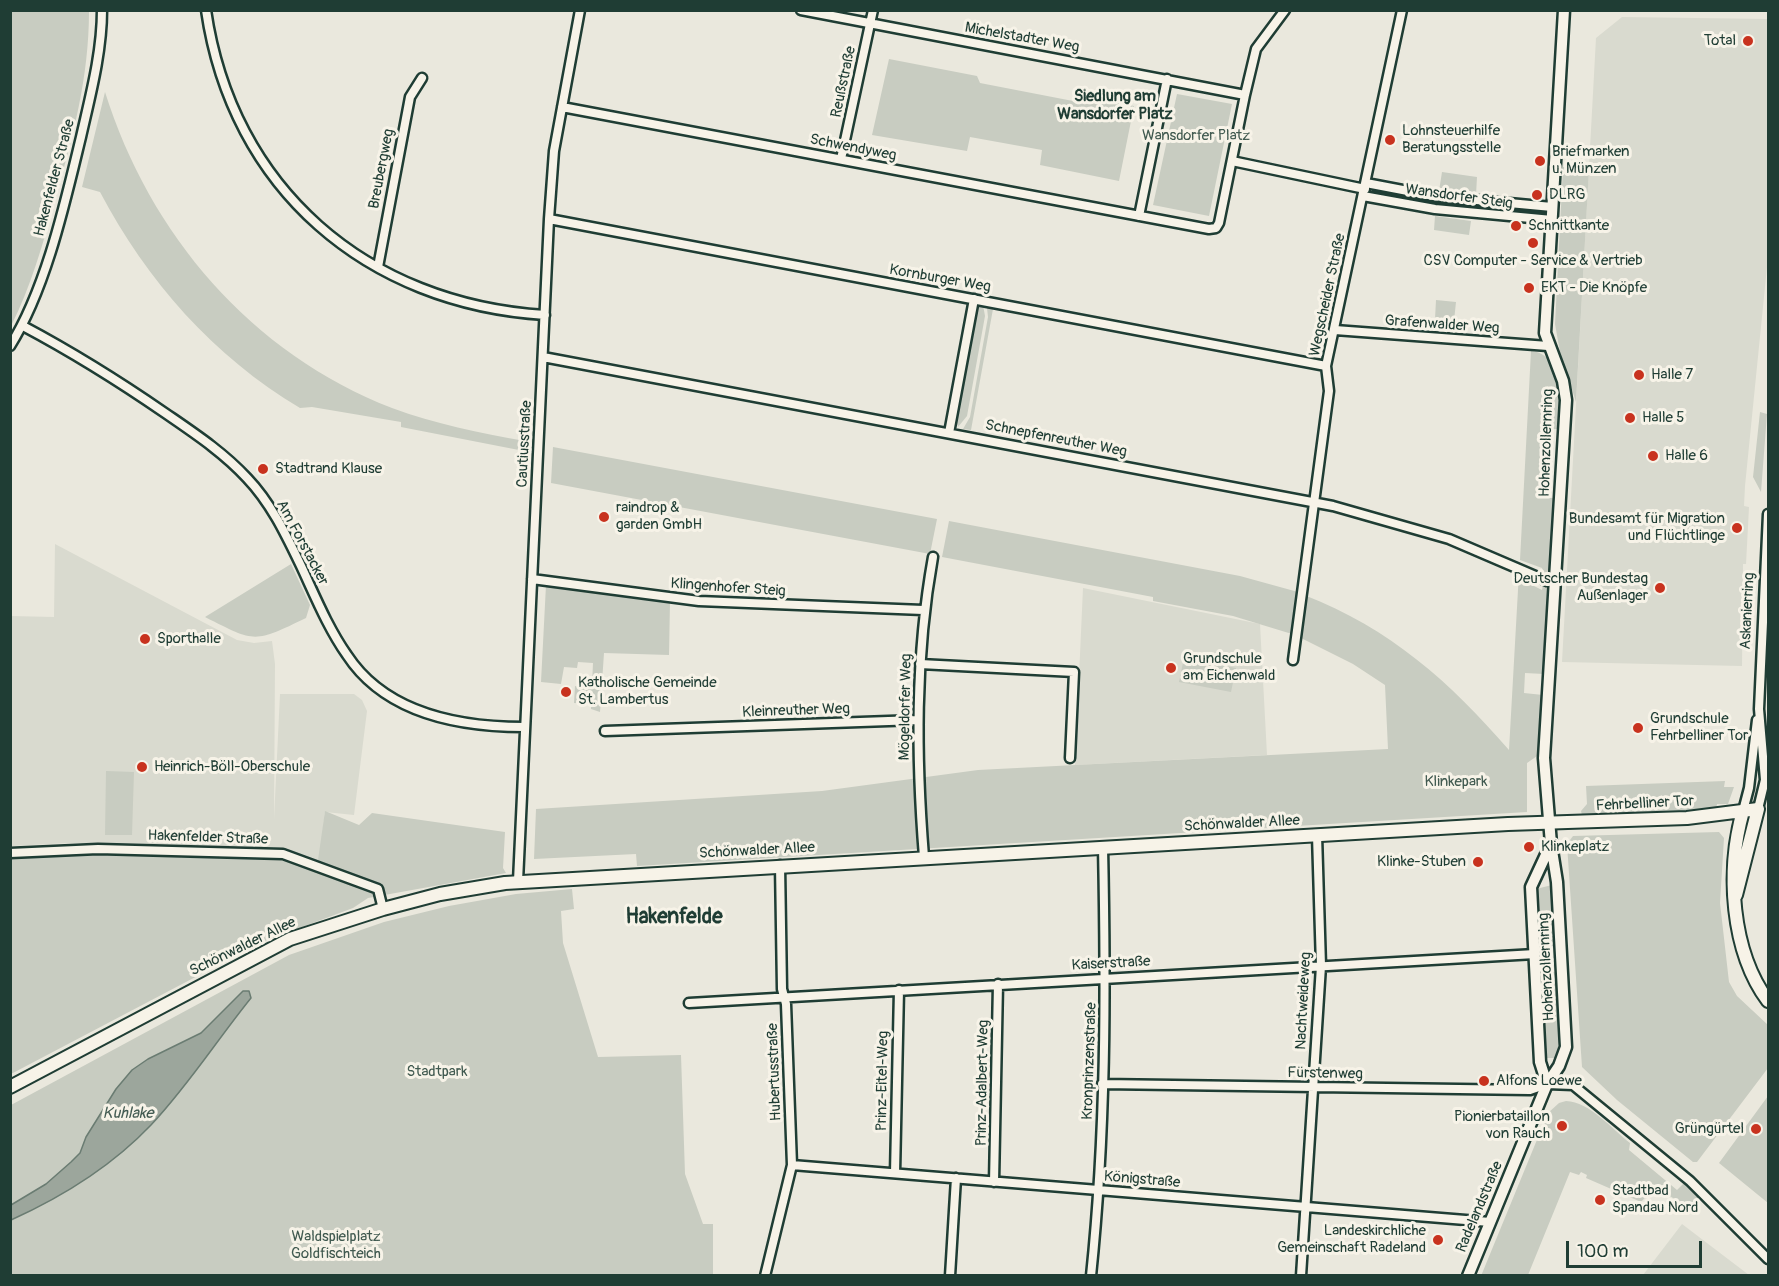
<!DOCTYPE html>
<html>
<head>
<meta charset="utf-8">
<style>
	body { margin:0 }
	#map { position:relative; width:1779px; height:1286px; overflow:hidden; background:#eae8dd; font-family:Pangolin,sans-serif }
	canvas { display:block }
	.frame { position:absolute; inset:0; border:12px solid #1f3d34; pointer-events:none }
	.scale { position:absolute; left:1566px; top:1241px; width:136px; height:27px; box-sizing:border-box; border:3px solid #1f3d34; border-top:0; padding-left:8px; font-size:18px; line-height:21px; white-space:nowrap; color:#1f3d34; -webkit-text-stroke:4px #f7f3e8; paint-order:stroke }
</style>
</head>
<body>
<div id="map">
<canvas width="1779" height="1286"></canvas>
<div class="frame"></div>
<div class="scale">100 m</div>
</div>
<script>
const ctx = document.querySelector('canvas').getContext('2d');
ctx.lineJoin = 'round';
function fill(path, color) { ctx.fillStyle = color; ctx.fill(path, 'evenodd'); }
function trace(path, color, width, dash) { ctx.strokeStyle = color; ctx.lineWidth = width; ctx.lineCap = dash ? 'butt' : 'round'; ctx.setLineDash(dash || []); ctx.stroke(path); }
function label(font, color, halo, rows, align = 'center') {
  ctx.font = font + ' Pangolin,sans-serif'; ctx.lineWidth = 6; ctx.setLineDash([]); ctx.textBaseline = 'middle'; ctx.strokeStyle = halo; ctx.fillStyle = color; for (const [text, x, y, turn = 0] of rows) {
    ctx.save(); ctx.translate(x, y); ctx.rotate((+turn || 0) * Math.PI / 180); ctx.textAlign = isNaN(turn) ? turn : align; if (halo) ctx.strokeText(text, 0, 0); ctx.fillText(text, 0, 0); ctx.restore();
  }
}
fill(new Path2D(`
	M1622,17L1768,19V257L1745,486L1744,506L1749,507L1746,564H1743L1742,666L1562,662L1596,38Z
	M55,544L237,640L254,643L272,641L275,664L274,819L280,694H354L362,700L367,711L354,815L325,812L319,861L293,852L261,847L70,843L11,846V616L54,617Z
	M1083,588L1260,624L1267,755L1075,765Z
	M1682,1224L1724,1256L1749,1275H1643Z`), '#d9dacf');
fill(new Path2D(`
	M10,11H89C89,77 73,137 55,200C43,244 31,286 11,326Z
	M889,59L977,76L980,83L1073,101L1076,95L1134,106L1119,181L1040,165L1042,150L970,137L967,151L872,135Z
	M105,92C150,235 251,353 392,408C435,424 480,433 525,441L524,451L401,427V422L312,407L300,408C213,356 147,281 100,192L82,187Z
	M1177,94L1232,104L1209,216L1153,205Z
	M1563,167L1589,169L1576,402L1560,352L1555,324Z
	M1442,172L1477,177L1476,195L1439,191Z
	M1380,189L1494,207L1538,210V216L1467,211L1379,195Z
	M1435,216L1471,221L1469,235L1434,230Z
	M1436,300L1456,302L1454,321L1435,319Z
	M983,305L985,316L967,416L958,427L955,416L975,310Z
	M987,308L993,309L971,430L963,429L970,417L988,317Z
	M1531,351C1565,354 1560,405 1559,429H1550L1546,498H1555L1550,568L1544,576L1542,568L1520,560Z
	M1760,412L1767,414L1761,492L1753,477Z
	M553,447L937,519L930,554L551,483Z
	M949,521L1240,576L1298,592L1292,634L1233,616L1153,601V597L942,557Z
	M291,564L310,605L306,618C254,643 256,643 205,617Z
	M1519,572L1530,577V584L1542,590L1543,584L1546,586L1549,593L1544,674L1525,673L1524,693L1543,695L1540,754L1527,763V812L637,866L636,854L534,859L536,809L822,791L978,770L1388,749L1385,685L1353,664L1299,637L1304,595C1391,629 1449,681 1509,750Z
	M546,585L670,602L669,655L604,653L600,712L591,709V704L574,703L575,686L588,689V685H592L593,663L578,662L577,668L564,667L561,684L541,682Z
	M1184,658L1236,668L1231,692L1179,682Z
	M106,771L134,772L132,835H105Z
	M1725,781L1724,787H1734L1728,804H1717L1716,810L1582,815L1581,811L1587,804L1586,786Z
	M325,811L359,825L372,813L505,832L503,868L506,873L368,898L353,908L262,942L11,1074V858L98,853L290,860L293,852L318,860Z
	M1719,832L1724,838L1720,903L1729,982L1737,996L1768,1025V1068L1697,1162H1693L1617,1100L1582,1067L1567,844L1573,836Z
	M1552,885L1555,946L1539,947L1536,889Z
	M572,889L574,909L561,911L563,943L598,1057L681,1055L685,1174L703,1224H713V1275L11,1276V1105L289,955L384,922L449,906L516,894Z
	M1557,972L1560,1029L1557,1058H1545L1541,973Z
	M1768,1096V1203L1719,1163Z
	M1566,1101C1590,1102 1612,1129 1630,1143L1629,1150L1677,1190L1684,1183L1697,1193L1699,1202L1691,1209L1655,1187L1641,1202L1586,1178L1587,1175L1581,1172L1579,1175L1570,1172L1528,1275L1481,1276L1548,1113L1559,1103Z`), '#c8ccc1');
const water = new Path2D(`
	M243,991H249L251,998C217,1040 188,1086 151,1125C112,1166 62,1197 11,1220V1205L46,1184L71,1162L80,1153L86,1137L116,1089L132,1070L148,1059L201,1033Z`);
fill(water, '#9ca69c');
trace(water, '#6a7c72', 1.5);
const minor = new Path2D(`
	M206,10C232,189 367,304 545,315
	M1245,95L1256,49L1285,10
	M562,107L1209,229L1216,228L1219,223L1245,95L801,10
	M841,159L873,10
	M1232,161L1365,189
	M1366,183L1434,196L1552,207
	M1363,196L1435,209L1552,220
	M1139,216L1167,79
	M549,219L1326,366
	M378,267L410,97L422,78
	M23,326C72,352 120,382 165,413C194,433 223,452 247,478C271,503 286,535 301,566C315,596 328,628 347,655C385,713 459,727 524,727
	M1335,330L1548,346
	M10,346C46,289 65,203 81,137C90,97 102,53 102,10
	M543,357L1333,506L1449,539L1547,581H1555
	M949,433L974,299
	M532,579L699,601L923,610
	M1293,660L1329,391L1326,366L1402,10
	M920,664L1074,672L1070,758
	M605,731L917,720
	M1758,809L1765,780L1759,709L1768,514
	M1743,811L1749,788L1757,720
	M10,853L98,849L283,854L378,889L383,909
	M924,857C916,757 915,657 933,557
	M518,881L549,219L554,151L580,10
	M689,1003L1535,954
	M1102,1084L1530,1090L1547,1084L1573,1085L1690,1181L1768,1259
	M792,1165L1490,1222
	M895,1173L899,990
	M994,1182L998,984
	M765,1276L792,1165L786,1004L782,989L780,865
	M950,1276L956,1178
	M1091,1276C1106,1133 1106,990 1103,847
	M1301,1276L1321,966L1317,835`);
const tertiary = new Path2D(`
	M1547,1084L1540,1062L1531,887L1551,844
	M1468,1276L1547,1084L1559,1066L1566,1047L1557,882L1551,844L1544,758L1566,400L1563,381L1545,333L1564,10`);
const secondary = new Path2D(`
	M1743,811C1726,871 1731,951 1768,1001
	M10,1087L290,939L383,909L440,894L505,883L1508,824L1687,818L1758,809L1736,895`);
trace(minor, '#1f3d34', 13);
trace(tertiary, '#1f3d34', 15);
trace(secondary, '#1f3d34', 16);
trace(minor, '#f7f3e8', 8);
trace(tertiary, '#f7f3e8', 10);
trace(secondary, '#f7f3e8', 12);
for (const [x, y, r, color] of [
	[1748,41,6,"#c8321e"],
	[1390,140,6,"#c8321e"],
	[1540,161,6,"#c8321e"],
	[1537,195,6,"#c8321e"],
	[1516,226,6,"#c8321e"],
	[1533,243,6,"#c8321e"],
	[1529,288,6,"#c8321e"],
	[1639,375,6,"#c8321e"],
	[1630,418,6,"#c8321e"],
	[1653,456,6,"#c8321e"],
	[263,469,6,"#c8321e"],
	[604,517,6,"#c8321e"],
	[1737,528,6,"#c8321e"],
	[1660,588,6,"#c8321e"],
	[145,639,6,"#c8321e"],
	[1171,668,6,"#c8321e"],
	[566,692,6,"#c8321e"],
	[1638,728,6,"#c8321e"],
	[142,767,6,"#c8321e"],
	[1529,847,6,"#c8321e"],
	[1478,862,6,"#c8321e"],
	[1484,1081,6,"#c8321e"],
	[1562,1126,6,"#c8321e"],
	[1756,1129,6,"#c8321e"],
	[1600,1200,6,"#c8321e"],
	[1438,1240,6,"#c8321e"]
]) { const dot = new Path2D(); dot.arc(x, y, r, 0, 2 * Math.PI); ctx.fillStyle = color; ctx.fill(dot); trace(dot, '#f7f3e8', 2); }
label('15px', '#1f3d34', '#f7f3e8', [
	["Michelstadter Weg",1022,38,10],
	["Reußstraße",844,82,-78],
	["Schwendyweg",853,148,11],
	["Breubergweg",382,169,-79],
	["Hakenfelder Straße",55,178,-75],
	["Wansdorfer Steig",1459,197,8],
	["Kornburger Weg",940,279,10],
	["Wegscheider Straße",1328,295,-78],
	["Grafenwalder Weg",1442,325,4],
	["Schnepfenreuther Weg",1056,439,11],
	["Hohenzollernring",1547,443,-88],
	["Cautiusstraße",525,444,-87],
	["Am Forstacker",302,543,62],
	["Klingenhofer Steig",728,588,4],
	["Askanierring",1748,611,-87],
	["Mögeldorfer Weg",906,707,-89],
	["Kleinreuther Weg",796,711,-2],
	["Fehrbelliner Tor",1645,804,-3],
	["Schönwalder Allee",1242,824,-3],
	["Hakenfelder Straße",208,838,2],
	["Schönwalder Allee",757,851,-3],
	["Schönwalder Allee",243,947,-26],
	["Kaiserstraße",1111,964,-3],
	["Hohenzollernring",1547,967,-93],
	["Nachtweideweg",1304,1001,-87],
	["Kronprinzenstraße",1090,1061,-88],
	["Hubertusstraße",775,1072,-92],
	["Fürstenweg",1325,1074,1],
	["Prinz-Eitel-Weg",883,1081,-89],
	["Prinz-Adalbert-Weg",983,1083,-89],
	["Königstraße",1142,1180,5],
	["Radelandstraße",1480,1207,-67]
]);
label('15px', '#1f3d34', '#f7f3e8', [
	["Total",1736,41,"right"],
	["Lohnsteuerhilfe",1402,131],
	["Beratungsstelle",1402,148],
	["Briefmarken",1552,152],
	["u. Münzen",1552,169],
	["DLRG",1549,195],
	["Schnittkante",1528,226],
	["CSV Computer - Service & Vertrieb",1533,261,"center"],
	["EKT - Die Knöpfe",1541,288],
	["Halle 7",1651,375],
	["Halle 5",1642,418],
	["Halle 6",1665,456],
	["Stadtrand Klause",275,469],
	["raindrop &",616,508],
	["garden GmbH",616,525],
	["Bundesamt für Migration",1725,519,"right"],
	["und Flüchtlinge",1725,536,"right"],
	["Deutscher Bundestag",1648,579,"right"],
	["Außenlager",1648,596,"right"],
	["Sporthalle",157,639],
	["Grundschule",1183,659],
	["am Eichenwald",1183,676],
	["Katholische Gemeinde",578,683],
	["St. Lambertus",578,700],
	["Grundschule",1650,719],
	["Fehrbelliner Tor",1650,736],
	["Heinrich-Böll-Oberschule",154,767],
	["Klinkeplatz",1541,847],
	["Klinke-Stuben",1466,862,"right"],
	["Alfons Loewe",1496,1081],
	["Pionierbataillon",1550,1117,"right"],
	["von Rauch",1550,1134,"right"],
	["Grüngürtel",1744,1129,"right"],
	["Stadtbad",1612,1191],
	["Spandau Nord",1612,1208],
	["Landeskirchliche",1426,1231,"right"],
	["Gemeinschaft Radeland",1426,1248,"right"]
], 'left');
label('15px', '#415a50', '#f7f3e8', [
	["Wansdorfer Platz",1196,136],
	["Klinkepark",1456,782],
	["Stadtpark",437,1072],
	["Waldspielplatz",336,1237],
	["Goldfischteich",336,1254]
]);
label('bold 16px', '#1f3d34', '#f7f3e8', [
	["Siedlung am",1115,97],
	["Wansdorfer Platz",1115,115]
]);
label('italic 16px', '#445c53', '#f7f3e8', [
	["Kuhlake",128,1114]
]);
label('bold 21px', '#1f3d34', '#f7f3e8', [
	["Hakenfelde",674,918]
]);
</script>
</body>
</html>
